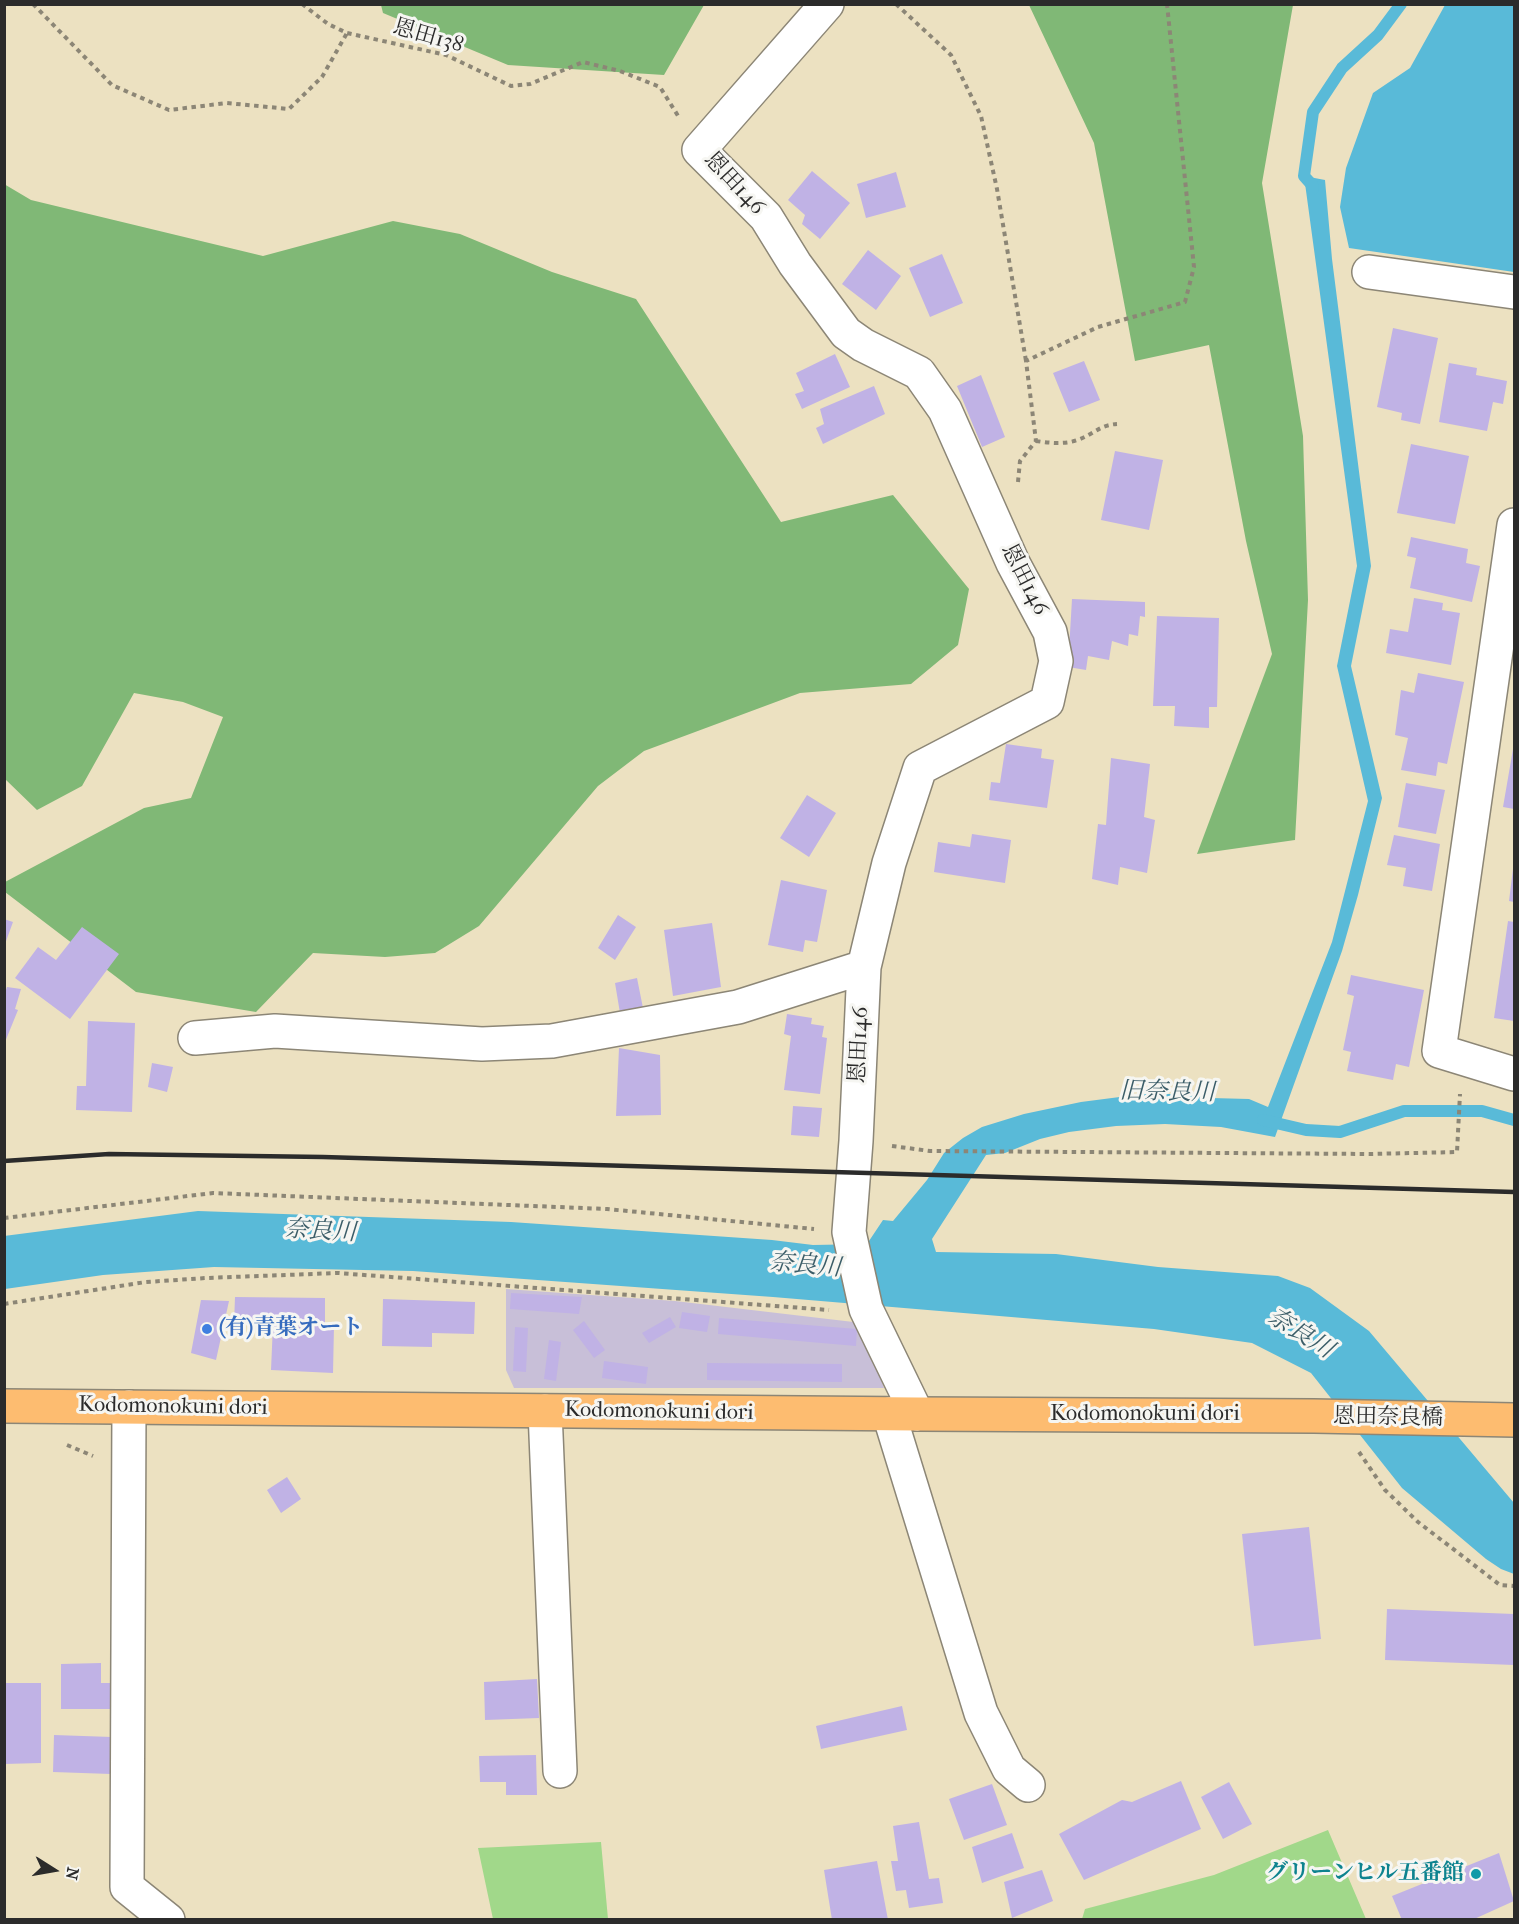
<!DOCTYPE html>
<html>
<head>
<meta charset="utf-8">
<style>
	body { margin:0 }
	#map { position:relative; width:1519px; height:1924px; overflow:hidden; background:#ece1c1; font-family:"IM FELL French Canon",serif }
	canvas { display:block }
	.frame { position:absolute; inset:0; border:6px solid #2b2b2b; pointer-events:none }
	.north { position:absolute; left:24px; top:1840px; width:60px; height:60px; -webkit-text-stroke:4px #f6f6f2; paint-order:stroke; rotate:101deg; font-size:16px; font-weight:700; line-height:24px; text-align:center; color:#2b2b2b }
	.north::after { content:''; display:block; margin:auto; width:21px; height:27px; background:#2b2b2b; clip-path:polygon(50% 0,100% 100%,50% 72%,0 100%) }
</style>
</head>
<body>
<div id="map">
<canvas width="1519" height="1924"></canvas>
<div class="frame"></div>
<div class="north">N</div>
</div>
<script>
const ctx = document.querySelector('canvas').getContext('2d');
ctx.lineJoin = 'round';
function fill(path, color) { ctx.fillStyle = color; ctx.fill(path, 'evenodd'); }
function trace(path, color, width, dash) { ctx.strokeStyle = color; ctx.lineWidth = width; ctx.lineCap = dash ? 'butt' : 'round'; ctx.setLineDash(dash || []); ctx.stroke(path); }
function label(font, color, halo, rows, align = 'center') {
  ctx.font = font + ' "IM FELL French Canon","Noto Serif JP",serif'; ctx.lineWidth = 6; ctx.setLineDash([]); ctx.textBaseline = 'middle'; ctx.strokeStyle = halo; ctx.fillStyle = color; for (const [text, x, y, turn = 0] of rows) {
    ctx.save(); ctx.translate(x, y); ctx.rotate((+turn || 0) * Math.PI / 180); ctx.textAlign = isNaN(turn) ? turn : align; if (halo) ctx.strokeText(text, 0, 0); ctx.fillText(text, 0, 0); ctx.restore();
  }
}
fill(new Path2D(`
	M506,1289L675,1301L862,1323L884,1388H514L506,1370Z`), '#c8bfd8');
fill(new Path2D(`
	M1328,1830L1366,1919H1082L1085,1909L1214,1875Z
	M601,1842L608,1919H493L478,1848Z`), '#a1d88a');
fill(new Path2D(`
	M381,5V4L704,5L664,75L508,65L383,13Z
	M1029,5H1293L1262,183L1303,436L1308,600L1295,840L1197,854L1272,654L1246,541L1209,345L1135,361L1094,143Z
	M4,184L31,200L263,256L393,221L460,234L552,272L636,299L781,522L893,495L969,589L958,645L911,684L800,693L644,751L598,786L479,926L435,953L385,957L313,953L256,1012L136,992L5,892V882L144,808L191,798L223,717L183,702L134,693L82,786L37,810L5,779Z`), '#80b876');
fill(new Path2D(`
	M1445,5H1514V272L1349,248L1340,207L1346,168L1373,93L1410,68Z
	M1304,176L1325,180L1332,259L1371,566L1351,666L1382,798L1358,895L1342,951L1275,1137L1221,1127L1165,1124L1116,1126L1069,1132L1040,1139L1005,1153L986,1155L932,1239L936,1252L1056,1254L1158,1267L1278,1276L1310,1288L1369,1331L1514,1503V1574L1501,1569L1486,1559L1402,1488L1311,1373L1252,1343L1154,1329L773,1297L413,1271L214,1267L103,1275L5,1289L4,1236L198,1211L511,1222L772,1240L813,1245L867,1244L883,1220L893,1221L927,1180L944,1153L963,1138L982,1127L1024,1114L1081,1102L1143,1094H1181L1211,1098L1249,1099L1268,1107L1332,942L1368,801L1337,666L1357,566Z`), '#59bad8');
trace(new Path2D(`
	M1313,189L1312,185L1304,176L1313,112L1342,68L1378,35L1401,4
	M1263,1120L1306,1130L1340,1132L1404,1111H1482L1514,1120`), '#59bad8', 12);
fill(new Path2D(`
	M812,171L850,203L820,239L802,224L805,215L788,200Z
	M896,172L906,207L866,218L857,184Z
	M868,250L901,276L876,310L842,284Z
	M942,254L963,303L930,317L909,268Z
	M1393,328L1438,338L1420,424L1401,420L1402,413L1377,407Z
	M835,354L850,387L802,409L795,394L804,391L796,373Z
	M1084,361L1100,400L1069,412L1053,373Z
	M1449,363L1477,368L1476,375L1507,381L1503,404L1493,402L1487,431L1439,422Z
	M981,375L1005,437L982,447L957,386Z
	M874,386L885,414L823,444L816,428L824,424L820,409Z
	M1411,444L1469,456L1455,524L1397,513Z
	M1115,451L1163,460L1149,530L1101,520Z
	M1411,537L1468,549L1466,563L1480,566L1472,602L1410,588L1416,558L1407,556Z
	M1414,598L1443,603L1442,610L1460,613L1451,665L1386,653L1390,629L1408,632Z
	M1072,599L1145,602V617L1140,616L1138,636L1129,634L1128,646L1112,641L1109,660L1088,656L1086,670L1068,667Z
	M1157,616L1219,618L1217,707H1209V728L1174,726L1175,706H1153Z
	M1418,673L1464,682L1447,764L1438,762L1436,776L1401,770L1408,738L1395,735L1401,690L1414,693Z
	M1006,744L1042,749L1041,758L1054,760L1047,808L989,800L991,782L1000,783Z
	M1513,749H1514V809L1503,807Z
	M1111,758L1150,764L1144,817L1155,820L1147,873L1120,867L1118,885L1092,879L1098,824L1106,825Z
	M1406,783L1445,790L1436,834L1398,827Z
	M807,795L836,813L809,857L780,838Z
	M972,834L1011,840L1005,883L934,872L938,842L970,847Z
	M1394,835L1440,844L1432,891L1403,886L1406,868L1387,865Z
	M1513,869H1514V902L1509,901Z
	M781,880L827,890L817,942L805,940L803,952L768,945Z
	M618,915L636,927L615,960L598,948Z
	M4,919L13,922L5,944H4Z
	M1508,921L1514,922V1021L1494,1018Z
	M712,923L721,987L673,996L664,930Z
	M82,927L119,954L70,1019L15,978L38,947L56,960Z
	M1351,975L1424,990L1409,1067L1396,1064L1393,1080L1347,1071L1351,1052L1343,1050L1354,996L1347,994Z
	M637,978L643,1008L620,1013L615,983Z
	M7,987L21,989L15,1009L18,1010L5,1042L4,996Z
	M787,1014L812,1018L811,1024L824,1026L822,1037L827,1038L820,1094L784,1090L791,1036L784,1034Z
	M88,1021L135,1023L132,1112L76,1110L77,1086H86Z
	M619,1048L660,1055L661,1115L616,1116Z
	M152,1063L173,1067L167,1092L148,1087Z
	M793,1106L822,1108L819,1137L791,1135Z
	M511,1293L582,1297L579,1314L510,1309Z
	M235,1297L325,1298V1326H334L333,1373L271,1370L273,1324H234Z
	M383,1299L475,1302L474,1334L432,1333V1347L382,1346Z
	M201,1300L229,1301L216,1360L191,1353Z
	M682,1312L710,1316L707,1332L679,1328Z
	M670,1317L676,1327L649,1343L642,1333Z
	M719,1318L857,1329L856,1346L718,1334Z
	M584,1321L605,1350L594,1358L573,1330Z
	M515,1327L528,1328L526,1372L513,1371Z
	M549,1340L561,1342L556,1381L544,1379Z
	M604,1361L648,1367L646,1384L602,1378Z
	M707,1363L842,1364V1382L707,1380Z
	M287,1477L301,1499L281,1513L267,1490Z
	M1309,1527L1321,1639L1254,1646L1242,1534Z
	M1387,1609L1514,1614V1665L1385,1660Z
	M101,1663V1683H113V1709H61V1664Z
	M537,1679L539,1718L485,1720L484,1682Z
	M4,1683H41V1763L4,1764Z
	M902,1706L907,1730L821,1749L816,1726Z
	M54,1735L112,1737L111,1774L53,1772Z
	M536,1755L537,1795H506V1782H480L479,1756Z
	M1181,1781L1201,1829L1084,1880L1059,1834L1122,1800L1132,1802Z
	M1229,1782L1252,1824L1223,1839L1201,1797Z
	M992,1784L1007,1825L964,1840L949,1799Z
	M919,1822L929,1879L939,1878L943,1903L909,1908L906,1890L896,1891L891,1861H898L893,1826Z
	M1012,1833L1024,1868L982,1883L972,1847Z
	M1499,1853L1514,1901L1472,1920H1402L1392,1896Z
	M877,1861L888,1920H832L824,1870Z
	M1042,1870L1053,1901L1012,1918L1004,1882Z`), '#c0b2e5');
const minor = new Path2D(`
	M827,4L699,150L766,217L795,264L846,333L863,345L919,373L945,410L1013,563L1050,632L1056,661L1047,702L920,768L889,863L864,967L856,1141L849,1232L866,1309L917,1414
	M1369,272L1514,292
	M1514,525L1439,1051L1514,1074
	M195,1038L275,1031L482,1044L552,1041L738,1007L864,967
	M129,1407L127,1887L168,1920
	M545,1411L560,1771
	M889,1414L981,1713L1009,1769L1028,1785`);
const major = new Path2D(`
	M4,1406L917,1414L1314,1416L1514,1420`);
trace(minor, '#8c8676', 36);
trace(major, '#8c8676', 36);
trace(new Path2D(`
	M33,4L112,85L169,110L227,103L289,109L322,77L347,33
	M302,4L328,24L347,33L446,55L511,86L530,84L583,62L620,71L660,87L680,119
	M896,4L951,55L981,116L997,189L1026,361
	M1036,441C1050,443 1066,445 1080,439C1095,433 1100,425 1117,424
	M1018,482L1020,461L1036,441L1026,361L1098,327L1185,302L1194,267L1167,4
	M892,1146L930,1151L1370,1154L1457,1152L1460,1094
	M4,1218L213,1193L607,1209L814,1229
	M4,1304L146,1282L206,1278L338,1273L829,1310
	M67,1445L93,1456
	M1359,1452L1385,1490L1418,1522L1500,1585L1514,1586`), '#8c8676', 4, [4.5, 4.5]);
trace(minor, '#fff', 33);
trace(major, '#fdbc70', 33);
trace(new Path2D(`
	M4,1161L109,1154L323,1157L1514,1192`), '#2b2b2b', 4.5);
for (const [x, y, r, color] of [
	[207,1329,6,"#3f7fe0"],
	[1476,1874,6,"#0f9aa8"]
]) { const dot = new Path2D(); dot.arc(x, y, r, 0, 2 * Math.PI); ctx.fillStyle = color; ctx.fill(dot); trace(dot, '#f6f6f2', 2); }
label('22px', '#2b2b2b', '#f6f6f2', [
	["恩田138",428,37,16],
	["恩田146",734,184,47],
	["恩田146",1024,580,63],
	["恩田146",860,1045,-87],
	["Kodomonokuni dori",173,1407,1],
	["Kodomonokuni dori",659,1412,1],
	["Kodomonokuni dori",1145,1415],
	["恩田奈良橋",1388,1418,1]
]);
label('bold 22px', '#366cbe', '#f6f6f2', [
	["(有)青葉オート",219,1329]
], 'left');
label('bold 22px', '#0d838f', '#f6f6f2', [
	["グリーンヒル五番館",1464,1874]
], 'right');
label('italic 24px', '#3b5d68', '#f6f6f2', [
	["旧奈良川",1167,1093,1],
	["奈良川",320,1232,3],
	["奈良川",805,1266,5],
	["奈良川",1300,1334,32]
]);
</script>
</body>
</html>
